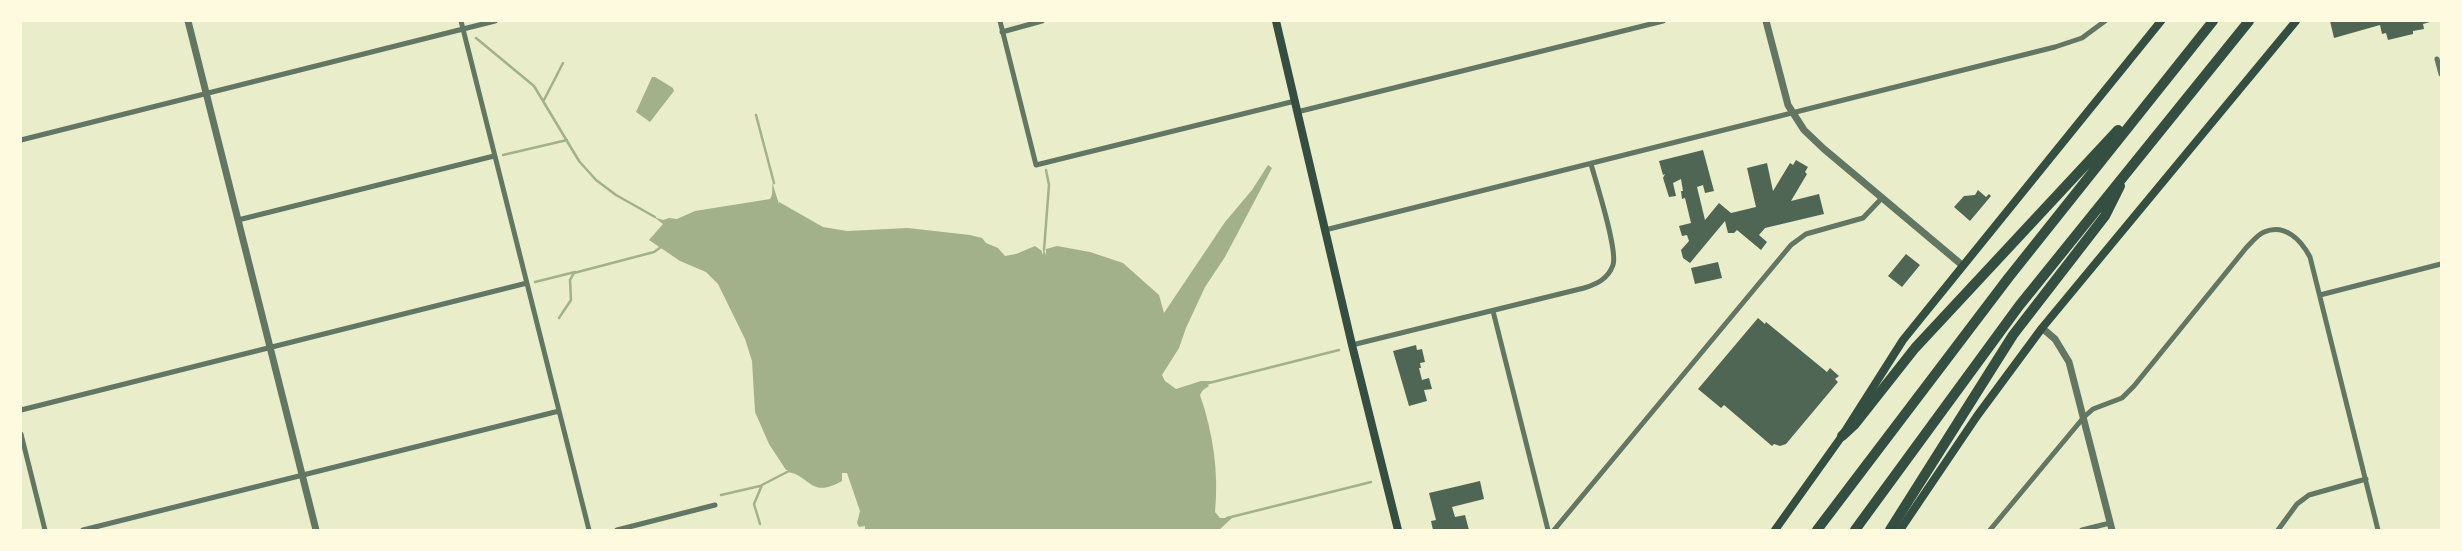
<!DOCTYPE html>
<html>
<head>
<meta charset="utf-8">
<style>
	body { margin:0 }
	#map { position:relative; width:2462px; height:551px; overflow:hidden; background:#e9edc9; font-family:Overpass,sans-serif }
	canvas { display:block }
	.frame { position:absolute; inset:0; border:22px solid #fefae0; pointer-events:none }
</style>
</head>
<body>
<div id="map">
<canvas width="2462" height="551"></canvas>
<div class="frame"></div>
</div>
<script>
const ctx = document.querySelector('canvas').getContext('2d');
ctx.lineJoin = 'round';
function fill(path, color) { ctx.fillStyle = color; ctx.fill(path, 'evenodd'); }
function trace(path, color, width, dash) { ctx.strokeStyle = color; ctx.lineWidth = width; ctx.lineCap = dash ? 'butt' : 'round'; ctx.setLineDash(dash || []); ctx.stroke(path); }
fill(new Path2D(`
	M652,77H655L673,88L674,91L650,122L636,112Z
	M1268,165L1272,168L1225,257L1205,287L1186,328L1179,348L1162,375L1165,381L1176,389L1201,381H1214L1206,383L1209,386L1203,390L1200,395C1213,432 1219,473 1215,512L1220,518H1232L1219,530H865V526L859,527L857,523L860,511L847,473H842V481C810,499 811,476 788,472L789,470H786L769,444L755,412L752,361L745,339L718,284L706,272L680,261L649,240L663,224L654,217L663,220L669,218L677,219L695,211L770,199C774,194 771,188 773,183L775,182L773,185L779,204V202L823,227L847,231L908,228L970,235L982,238L986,243L998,248L1005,256L1016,254L1035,246L1042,251V255L1044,250L1046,255V249L1057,246L1090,252L1123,263L1159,295L1164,313L1225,222L1252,190Z`), '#a3b18a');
trace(new Path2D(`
	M476,38L534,86L579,161L596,180L616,195L655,217
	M544,100L563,63
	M756,115L774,183
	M503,155L567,140
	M1044,250L1049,185L1046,170
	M535,282L575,272
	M559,318L571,300L570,280L574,273L654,252L661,247
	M1205,384L1339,350
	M721,495L760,486L789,471
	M1227,518L1371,482
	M760,524L754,504L762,485`), '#a3b18a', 2.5);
fill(new Path2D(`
	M2330,21H2430V22L2423,24L2424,29L2413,31V34L2388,40L2386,33L2382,34L2380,25L2334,38Z
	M1703,150L1714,191L1705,193L1703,185L1697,187L1705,220L1719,203L1731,213L1756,207L1747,168L1767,163L1773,191L1790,163L1793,165L1796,160L1808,167L1805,172L1807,174L1791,201L1819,194L1824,214L1765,228L1759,235L1767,242L1761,250L1737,230L1734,233H1728L1725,221L1690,263L1683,258L1681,250L1689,241L1687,235L1682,236L1679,226L1691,223L1685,198L1682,199L1681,191H1683L1681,179L1673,183L1676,196L1669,197L1663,178L1665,174L1663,175L1659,161Z
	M1978,190L1986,197L1989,194L1991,196L1970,221L1954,207L1964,196L1975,195Z
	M1906,254L1920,265L1902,287L1888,276Z
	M1718,262L1722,278L1695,284L1691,268Z
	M1758,318L1765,324L1766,322L1827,372L1830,368L1839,376L1835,379L1838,382L1786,444L1780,446L1774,444L1772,446L1724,405L1721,408L1698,389Z
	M1416,345L1417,350L1422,349L1425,362L1420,363L1421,368H1419L1422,380L1429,378L1432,389L1424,390L1427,401L1409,406L1393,351Z
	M1480,481L1484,499L1452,507L1455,517L1465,515L1469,530H1433L1431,521L1436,520L1429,493Z`), '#4f6655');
trace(new Path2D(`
	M461,21L589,530
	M1000,21L1036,165L1295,101
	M1002,32L1042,21
	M2437,59L2441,74
	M1297,112L1663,21
	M21,140L495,21
	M238,220L494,156
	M1325,230L2055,47L2082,38L2105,21
	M2320,295L2441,264
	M1493,311L1548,530
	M1352,345L1584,288C1597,284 1608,279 1613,265C1618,250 1596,182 1591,164
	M21,410L527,283
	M21,434L45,530
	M83,530L559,411
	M617,530L715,505
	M1554,530L1791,245L1806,234L1863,218L1882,198
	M1990,530L2084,417L2093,409L2122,398L2134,386L2246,248C2251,243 2257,235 2264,232C2285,223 2301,240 2310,257L2378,530
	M2082,530L2110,523
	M2278,530L2297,504L2309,495L2366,479`), '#617663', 5);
trace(new Path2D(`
	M188,21L316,530
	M1766,21L1788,105L1804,130L1824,149L1962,265
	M2042,328L2055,339L2069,362L2112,530`), '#617663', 7);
trace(new Path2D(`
	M1276,21L1352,345L1398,530
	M1775,530L1842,436L1903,340L2161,21
	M1900,530L1977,416L2042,328L2296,21`), '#344e41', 8);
trace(new Path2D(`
	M1842,436L1855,424L1915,348L2118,130
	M1817,530L2009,277L2213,21
	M1855,530L2019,306L2249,21
	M1890,530L2013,335L2105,216L2120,186`), '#344e41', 10);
</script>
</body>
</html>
